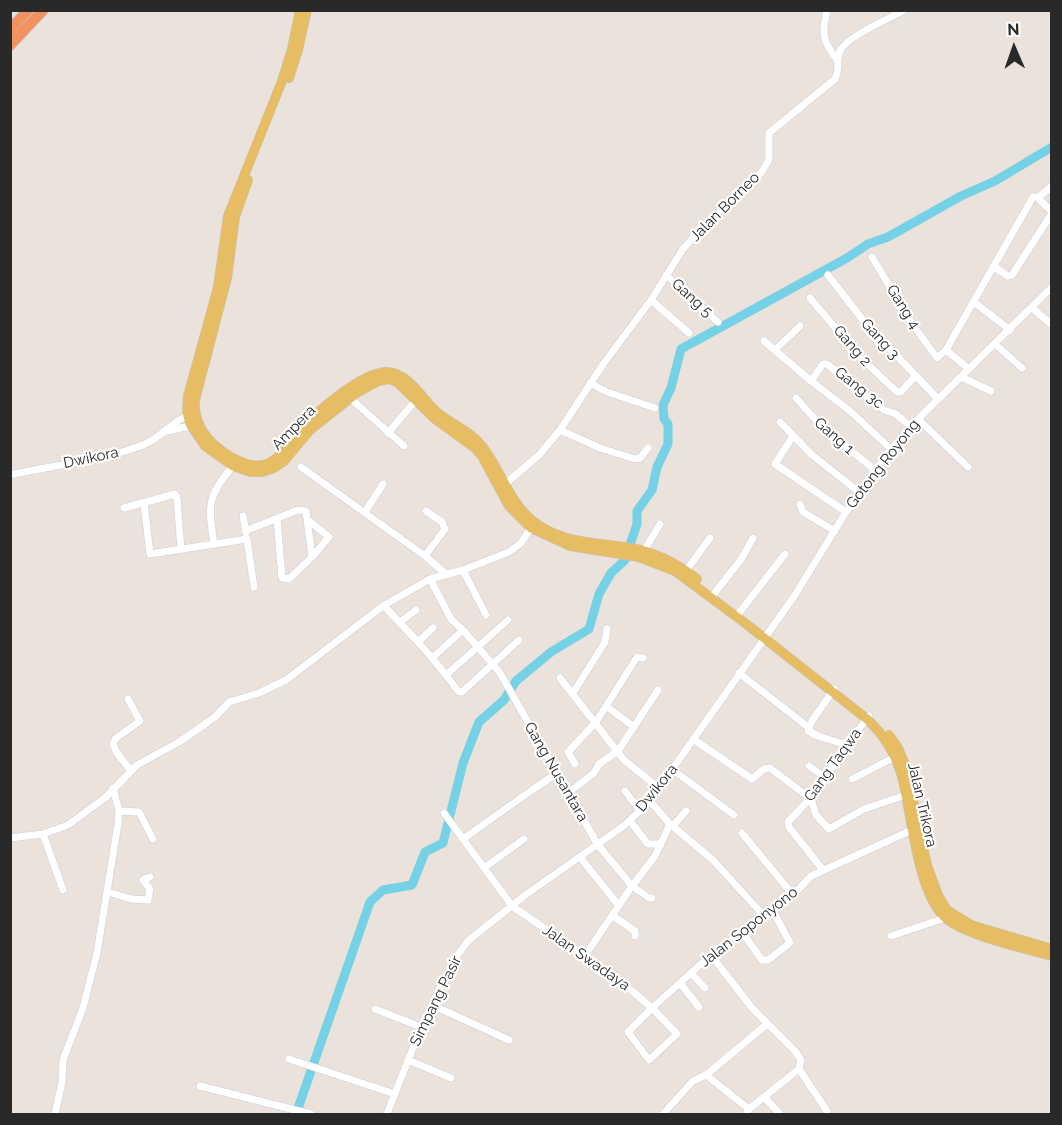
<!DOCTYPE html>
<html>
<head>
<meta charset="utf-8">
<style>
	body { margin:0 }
	#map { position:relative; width:1062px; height:1125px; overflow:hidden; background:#eae2db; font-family:Raleway,sans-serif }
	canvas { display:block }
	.frame { position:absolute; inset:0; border:12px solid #292929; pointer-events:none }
	.north { position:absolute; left:984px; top:18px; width:60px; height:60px; -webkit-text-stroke:4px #fff; paint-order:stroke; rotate:358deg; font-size:16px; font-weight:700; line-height:24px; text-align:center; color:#292929 }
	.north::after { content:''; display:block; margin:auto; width:21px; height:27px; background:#292929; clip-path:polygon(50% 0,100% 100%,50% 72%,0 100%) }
</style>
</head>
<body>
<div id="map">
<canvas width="1062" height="1125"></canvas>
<div class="frame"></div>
<div class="north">N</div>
</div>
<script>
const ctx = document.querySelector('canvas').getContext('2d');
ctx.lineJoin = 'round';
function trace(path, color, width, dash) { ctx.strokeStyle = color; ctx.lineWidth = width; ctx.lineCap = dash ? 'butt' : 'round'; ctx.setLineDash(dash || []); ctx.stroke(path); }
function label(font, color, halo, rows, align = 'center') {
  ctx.font = font + ' Raleway,sans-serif'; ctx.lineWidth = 4.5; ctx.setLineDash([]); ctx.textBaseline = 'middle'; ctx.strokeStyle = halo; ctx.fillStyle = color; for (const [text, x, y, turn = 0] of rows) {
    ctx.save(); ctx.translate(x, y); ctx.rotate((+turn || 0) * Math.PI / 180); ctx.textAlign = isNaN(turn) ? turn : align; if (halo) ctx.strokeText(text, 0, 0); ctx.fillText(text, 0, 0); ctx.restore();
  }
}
trace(new Path2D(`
	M296,1114L370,902L383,890L412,885L425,852L443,843L463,763L479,722L504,700L516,681L551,652L589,629L599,594L611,573L625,560L637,524V511L652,490L657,467L668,444V424L664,419L663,405L671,388L681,349L847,258L868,244L888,237L961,196L995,181L1052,147`), '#75d1e6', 9);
const minor = new Path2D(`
	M827,10C821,35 823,42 838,61
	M1038,198L1052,186
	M872,257L911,322L937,358L946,350L1033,197H1037L1052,212
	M993,266L1008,276L1012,275L1052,213
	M666,275L718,322
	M828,275L862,319L938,399
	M810,298L859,356L897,392H901L914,377
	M651,300L689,333
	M974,302L1010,330
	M1032,308L1052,325
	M764,341L811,381L850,411L891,449
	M995,344L1022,368
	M776,349L800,326
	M946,350L969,369
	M961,377L991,391
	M811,381L823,364H827L874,403L884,410L896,414L911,427
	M590,383L607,392L655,408
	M350,398L404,446
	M796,398L824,429L875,470
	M918,419L968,467
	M780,422L812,455L859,492
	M560,430L600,448L635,459L640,458L648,448
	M167,431L194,425
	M388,433L416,400
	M793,436L775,464L846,512
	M301,467L425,556L446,574
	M10,475C54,465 101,461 143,445C162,438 172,420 190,415
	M505,484L539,455L560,430L604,363L651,300L683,249L697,233L761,173L769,160V133L835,79C840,70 836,60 840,51C847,36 889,19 904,10
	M144,503L150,554L247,539L254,587
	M800,504L803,512L835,531
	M124,508L175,494L177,498L181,549
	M365,512L383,484
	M243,516L246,533
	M309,521L329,537L312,557
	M245,531L298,510L306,511L312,557L289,579L282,578L277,519
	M214,544C208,504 207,497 233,466
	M644,551L660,524
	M425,556L445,529L442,522L426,511
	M463,570L486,615
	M686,571L710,538
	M430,579L451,619L463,630L500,673L598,845L632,886L649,898H652
	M714,594L742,558L753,538
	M384,606L418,642
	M736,617L785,554
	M508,620L446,675L458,691L462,692L519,640
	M400,622L416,610
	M432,658L418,642L433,628
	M739,673L808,727
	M446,675L432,658L463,630
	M560,678L624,760L660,789
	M834,689L812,721L808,731L818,736L847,745
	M573,693L605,642L607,629
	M128,699L140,721L115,739L113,744L117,753L131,771
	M606,706L634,727
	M693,739L752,779L764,769L770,768L811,799L816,815L829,829L864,809L906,795
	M575,764L568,752L596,722L637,657L643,658
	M809,766L826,778
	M673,770L734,815
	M852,779L895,757
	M625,791L640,811
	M568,793L594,773L599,764L618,751L658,690
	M650,801L670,824L713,860L764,916
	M119,811L139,812L153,839
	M444,813L512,906L617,978L652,1008L711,955L764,916L773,911L793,895L811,876L912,830
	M630,821L648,844H661
	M673,826L686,811
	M742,833L793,895
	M43,834L63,890
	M10,838L43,834L68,825L106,797L137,765L179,742L208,722L216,716L229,702L259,693L286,680L383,606L430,579L463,570L509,552L521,543L531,528
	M463,839L532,790L556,774
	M580,857L619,906
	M484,868L524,839
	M823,870L789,827L788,822L817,791L847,745L869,716
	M108,892L131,899L148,900L150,889L143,880L150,877
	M613,916L635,931V936
	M742,932L762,960H768L790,943L773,911
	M891,936L945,918
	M711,955L752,1008L795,1051L801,1060L799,1069L749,1109L746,1114
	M584,957L632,886L655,856L670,824
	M691,973L705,988
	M680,983L699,1007
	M432,1005L509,1040
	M652,1008L677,1034L649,1060L628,1032Z
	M375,1009L421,1027
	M289,1059L395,1094
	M408,1060L451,1078
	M799,1069L827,1111
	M200,1086L311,1114
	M765,1098L780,1114
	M749,1109L706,1075L767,1024
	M55,1114L62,1082L63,1060L83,1008L97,953L118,824L119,811L113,788
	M387,1114L421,1027L454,960L468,941L524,896L625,825L650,801L795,595L846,512L891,449L918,419L1052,287
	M663,1114L693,1081L706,1075`);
const major = new Path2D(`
	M300,10L292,49L282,81L228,216L218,287L188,396L187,412L190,424L205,446L233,466L251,472H262L274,468L284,461L310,430L358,392L378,381L389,379L397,382L435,419L475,448L482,456L509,506L531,528L570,546L639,557L675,571L745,623L867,719C883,734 894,751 901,773C912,810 916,896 948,920C969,936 1024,948 1052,956
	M289,78L298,50L307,10
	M248,180L235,217L227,278L195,400C193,418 203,436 217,447C229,457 250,470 267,464C281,458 292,440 302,428C319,410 362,372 387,372C410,373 423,401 439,414C454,425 471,432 482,446C501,470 509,502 533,521C562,545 601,542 636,549C658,554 679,565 697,579
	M889,735L898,748L906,767L927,865L938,895L947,910L971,925L1052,949`);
const highway = new Path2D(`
	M10,30L28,10
	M10,45L43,10`);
trace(minor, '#caceda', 8);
trace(major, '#c3c3c3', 10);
trace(highway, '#c3c3c3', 12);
trace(minor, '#fff', 7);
trace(major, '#e7bd64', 9);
trace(highway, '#f3925e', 10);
label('15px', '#292929', '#fff', [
	["Jalan Borneo",725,207,-45],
	["Gang 5",692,298,42],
	["Gang 4",903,307,58],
	["Gang 3",880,339,48],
	["Gang 2",852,346,49],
	["Gang 3c",859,388,38],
	["Ampera",294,428,-46],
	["Gang 1",834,436,41],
	["Dwikora",91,458,-12],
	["Gotong Royong",883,464,-52],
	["Gang Taqwa",833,765,-54],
	["Gang Nusantara",556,772,60],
	["Dwikora",657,788,-51],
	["Jalan Trikora",922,805,77],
	["Jalan Soponyono",749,927,-38],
	["Jalan Swadaya",586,958,35],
	["Simpang Pasir",436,1001,-64]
]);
</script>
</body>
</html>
